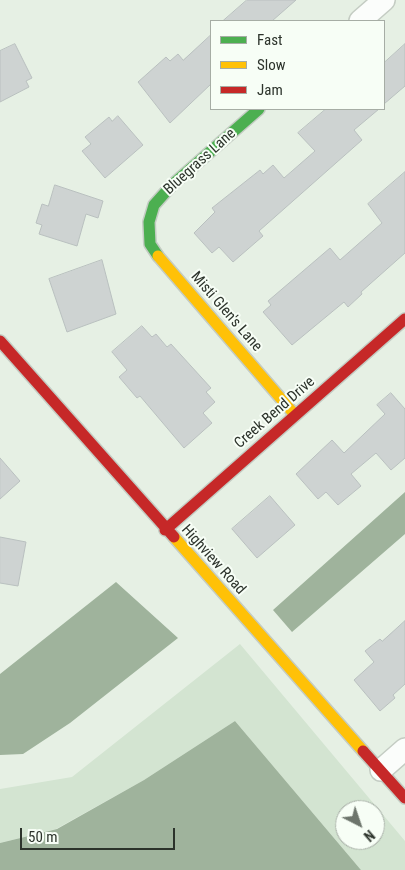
<!DOCTYPE html>
<html>
<head>
<meta charset="utf-8">
<style>
	body { margin:0 }
	#map { position:relative; width:405px; height:870px; overflow:hidden; background:#e6f0e4; font-family:"Roboto Condensed",sans-serif }
	canvas { display:block }
	.legend { position:absolute; left:210px; top:20px; width:175px; height:90px; box-sizing:border-box; background:#f7fef6; border:1px solid #a6ada5; margin:0; padding:6px 9px; list-style:none; font-size:15px; color:#2c332b }
	.legend li { display:flex; align-items:center; gap:10px; height:25px }
	.legend b { width:25px; border:1px solid #a6ada5 }
	.north { position:absolute; left:335px; top:800px; width:50px; height:50px; box-sizing:border-box; background:#f7fef6; border:1px solid #a6ada5; border-radius:50%; rotate:139deg; font-size:14px; font-weight:700; line-height:20px; text-align:center; color:#2c332b }
	.north::after { content:''; display:block; margin:auto; width:18px; height:22px; background:#6d756c; clip-path:polygon(50% 0,100% 100%,50% 72%,0 100%) }
	.scale { position:absolute; left:20px; top:828px; width:155px; height:22px; box-sizing:border-box; border:2px solid #2c332b; border-top:0; padding-left:6px; font-size:15px; line-height:18px; white-space:nowrap; color:#2c332b; -webkit-text-stroke:4px #f7fef6; paint-order:stroke }
</style>
</head>
<body>
<div id="map">
<canvas width="405" height="870"></canvas>
<ul class="legend">
<li><b style="height:6px;background:#4caf50"></b>Fast</li>
<li><b style="height:6px;background:#ffc107"></b>Slow</li>
<li><b style="height:6px;background:#c62828"></b>Jam</li>
</ul>
<div class="north">N</div>
<div class="scale">50 m</div>
</div>
<script>
const ctx = document.querySelector('canvas').getContext('2d');
ctx.lineJoin = 'round';
function fill(path, color) { ctx.fillStyle = color; ctx.fill(path, 'evenodd'); }
function trace(path, color, width, dash) { ctx.strokeStyle = color; ctx.lineWidth = width; ctx.lineCap = dash ? 'butt' : 'round'; ctx.setLineDash(dash || []); ctx.stroke(path); }
function label(font, color, halo, rows, align = 'center') {
  ctx.font = font + ' "Roboto Condensed",sans-serif'; ctx.lineWidth = 4; ctx.setLineDash([]); ctx.textBaseline = 'middle'; ctx.strokeStyle = halo; ctx.fillStyle = color; for (const [text, x, y, turn = 0] of rows) {
    ctx.save(); ctx.translate(x, y); ctx.rotate((+turn || 0) * Math.PI / 180); ctx.textAlign = isNaN(turn) ? turn : align; if (halo) ctx.strokeText(text, 0, 0); ctx.fillText(text, 0, 0); ctx.restore();
  }
}
fill(new Path2D(`
	M240,644L405,841V870H361L235,721L144,780L56,829L0,843V789L72,777ZM345,810H375V840H345Z`), '#d3e4d1');
fill(new Path2D(`
	M405,492V534L292,632L273,610Z
	M116,582L178,638L70,723L23,754L0,755V674Z
	M235,721L361,870H0V843L57,829L144,780Z`), '#9fb39c');
const building = new Path2D(`
	M247,0H296L272,21H223Z
	M211,35V84L170,123L138,82L166,57L170,61L178,54L183,60Z
	M15,44L32,78L26,81L29,87L0,102V51Z
	M405,44V86L384,104V63Z
	M326,109H379L354,130L362,140L259,231L263,236L233,262L219,247L212,253L194,233L215,212L212,208L260,170L263,174L273,165L284,178L315,151L298,133Z
	M118,116L143,145L105,178L82,151L91,144L85,137L109,117L112,121Z
	M405,172V253L361,292L362,294L348,307L344,302L292,345L263,312L271,305L268,301L330,248L340,260L382,223L368,204Z
	M55,185L103,201L98,218L86,214L77,246L39,234L42,225L36,223L42,204L48,206Z
	M102,260L116,314L67,332L49,279Z
	M142,326L152,337L156,334L167,347L171,344L211,388L206,392L215,402L203,413L212,423L184,448L140,396L137,398L119,377L127,370L112,352Z
	M391,393L405,409V458L391,470L376,453L351,474L361,486L338,505L326,492L318,499L296,474L332,440L344,453L385,414L377,405Z
	M0,458L20,481L0,499Z
	M270,496L295,525L257,558L232,529Z
	M0,537L26,542L18,586L0,583Z
	M405,621V684L393,695L395,698L380,711L354,680L374,662L365,651L380,639L382,641Z`);
fill(building, '#ced3d2');
trace(building, '#b9c0bf', 1);
const street = new Path2D(`
	M360,21L384,0
	M381,770L405,749`);
const fast = new Path2D(`
	M158,256L150,244L149,222L154,205L171,186L259,109`);
const slow = new Path2D(`
	M158,256L295,415
	M174,537L363,751`);
const jam = new Path2D(`
	M0,341L174,537
	M165,530L405,319
	M363,751L405,798`);
trace(street, '#c4ccc3', 24);
trace(fast, '#c4ccc3', 14);
trace(slow, '#c4ccc3', 14);
trace(jam, '#c4ccc3', 14);
trace(street, '#fbfdfb', 21);
trace(fast, '#4caf50', 11);
trace(slow, '#ffc107', 11);
trace(jam, '#c62828', 11);
label('15px', '#2c332b', '#f7fef6', [
	["Bluegrass Lane",200,162,-42],
	["Misti Glen's Lane",226,312,49],
	["Creek Bend Drive",275,413,-41],
	["Highview Road",213,560,48]
]);
</script>
</body>
</html>
